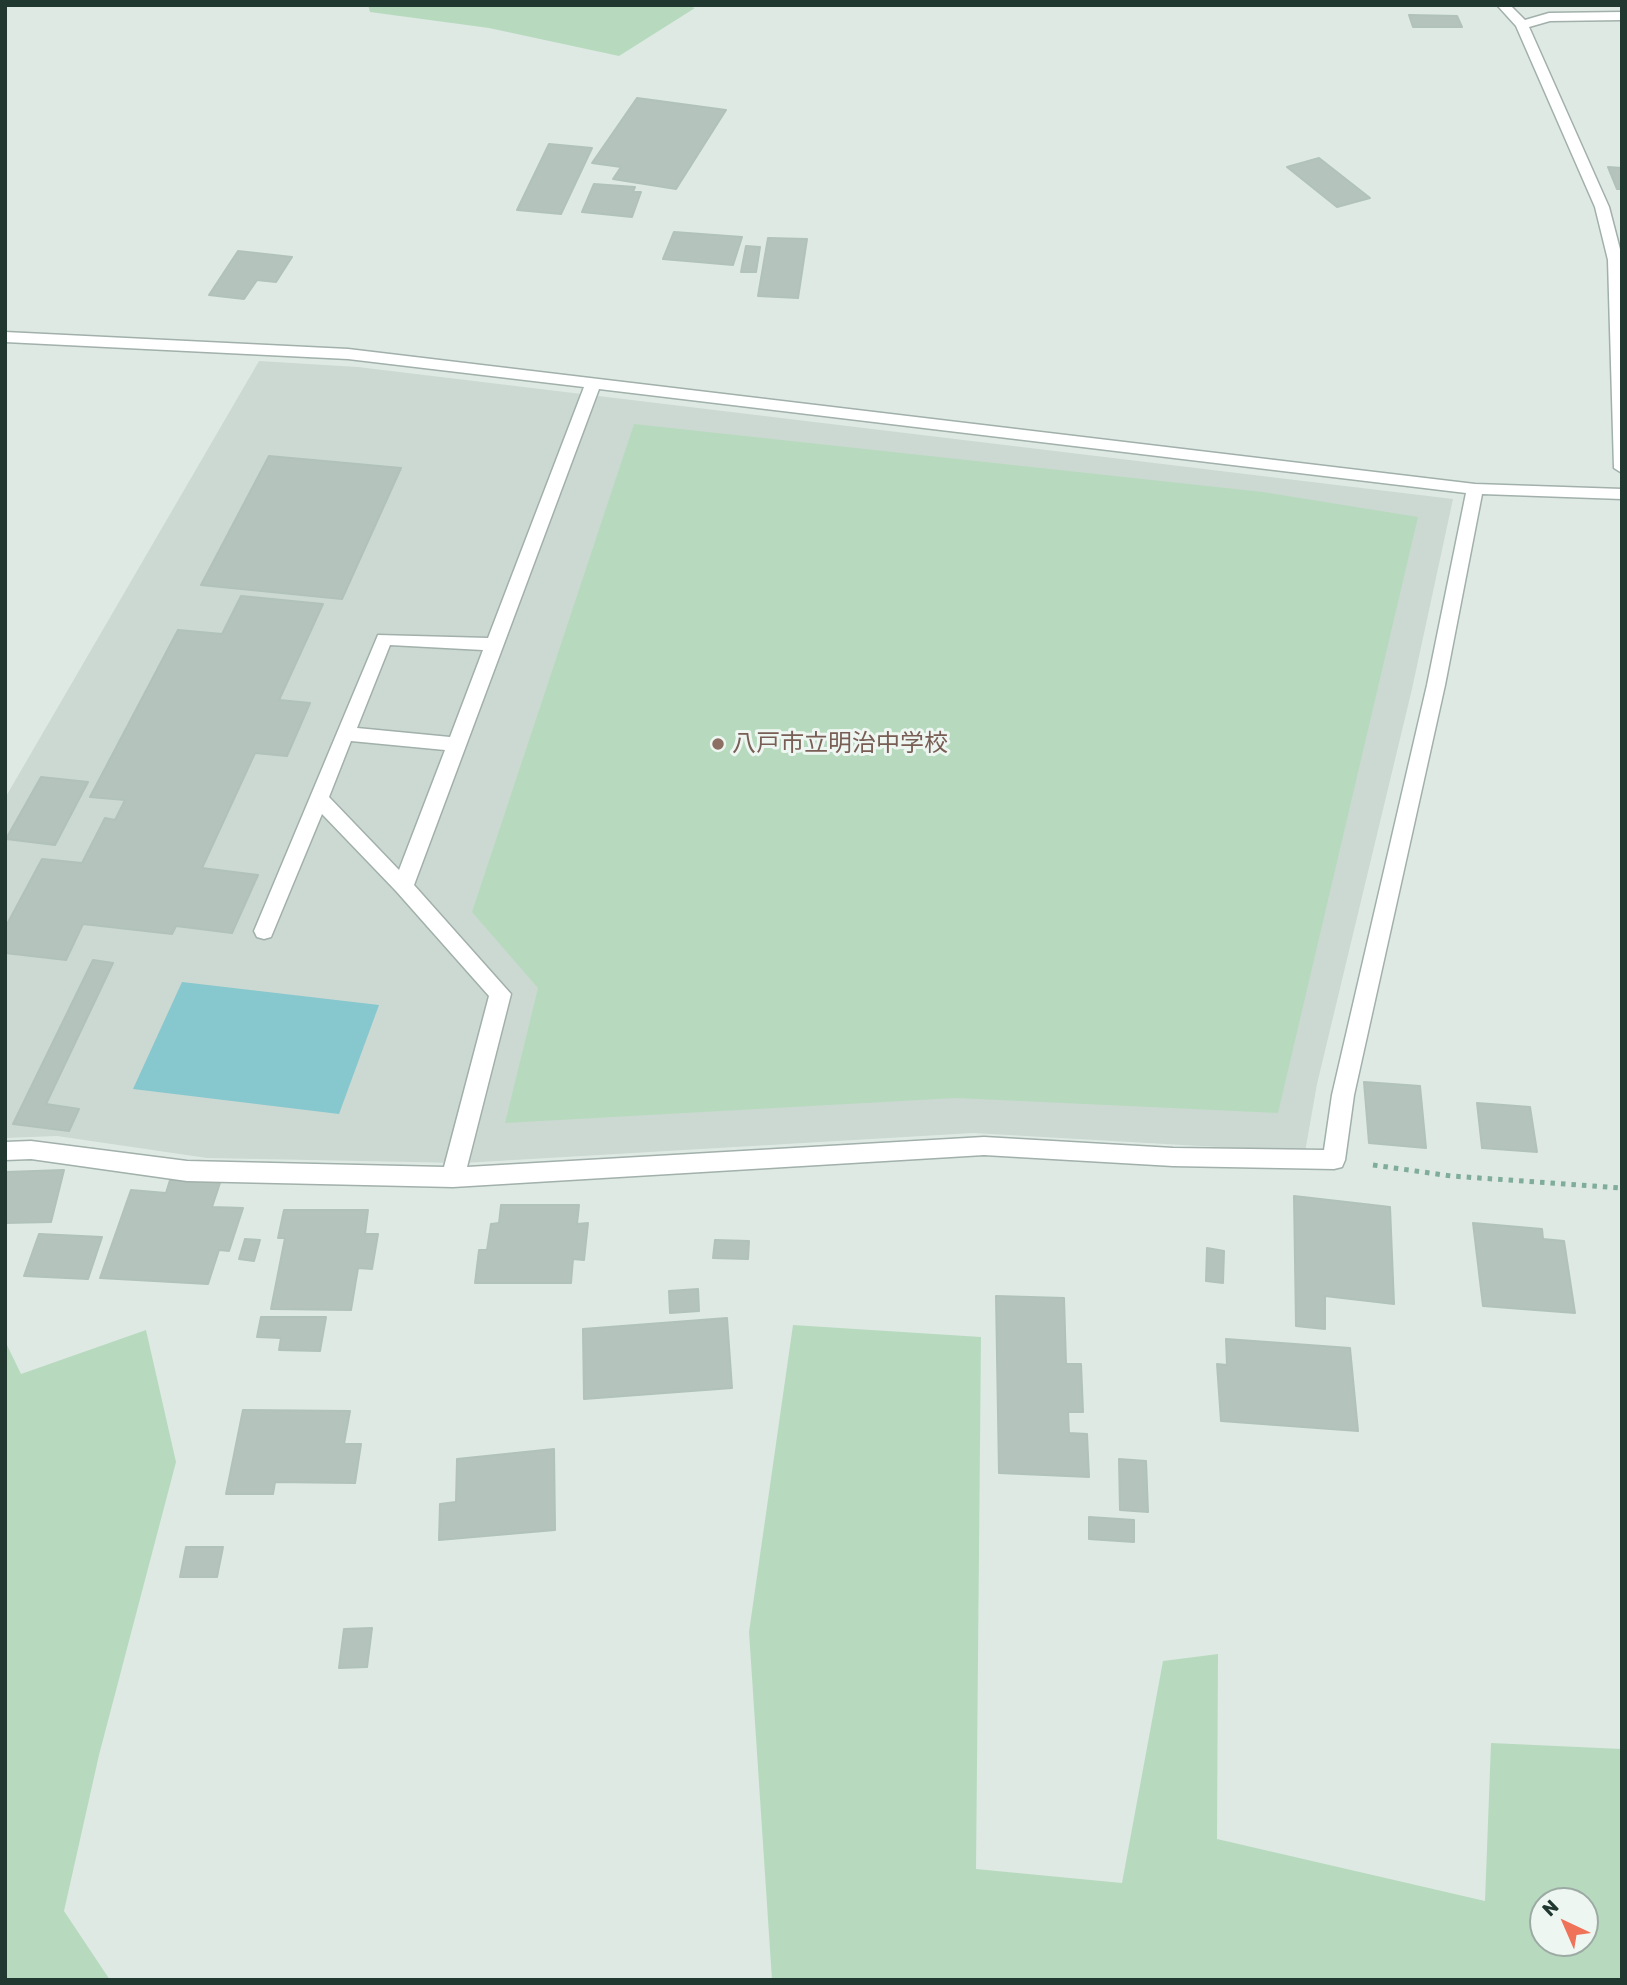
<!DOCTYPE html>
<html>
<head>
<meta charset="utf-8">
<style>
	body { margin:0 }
	#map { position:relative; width:1627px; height:1985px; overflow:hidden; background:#dee9e4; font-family:Rubik,sans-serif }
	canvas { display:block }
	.frame { position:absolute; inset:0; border:7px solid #203830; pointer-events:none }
	.north { position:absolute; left:1529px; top:1887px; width:70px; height:70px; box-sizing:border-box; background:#eef6f2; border:2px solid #9caaa4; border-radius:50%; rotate:316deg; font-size:19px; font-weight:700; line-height:28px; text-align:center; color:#203830 }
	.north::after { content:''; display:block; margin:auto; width:24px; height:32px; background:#ee7358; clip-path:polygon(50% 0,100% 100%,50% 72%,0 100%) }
</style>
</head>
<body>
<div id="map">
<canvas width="1627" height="1985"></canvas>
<div class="frame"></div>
<div class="north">N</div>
</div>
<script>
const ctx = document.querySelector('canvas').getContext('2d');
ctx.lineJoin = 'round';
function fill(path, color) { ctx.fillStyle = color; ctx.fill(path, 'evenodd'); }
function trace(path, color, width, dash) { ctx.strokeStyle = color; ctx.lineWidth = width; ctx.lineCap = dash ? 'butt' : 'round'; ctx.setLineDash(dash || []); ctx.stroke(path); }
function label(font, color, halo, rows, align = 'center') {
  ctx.font = font + ' Rubik,"Noto Sans JP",sans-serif'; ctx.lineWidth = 6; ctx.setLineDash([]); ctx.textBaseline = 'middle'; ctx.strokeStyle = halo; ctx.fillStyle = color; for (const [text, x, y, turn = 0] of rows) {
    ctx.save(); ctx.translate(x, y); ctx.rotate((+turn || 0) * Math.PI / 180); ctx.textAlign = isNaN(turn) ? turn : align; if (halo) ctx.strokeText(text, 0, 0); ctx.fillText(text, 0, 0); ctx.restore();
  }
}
fill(new Path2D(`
	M259,361L358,367L1453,499L1412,689L1317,1084L1305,1152L973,1133L463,1163L207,1158L57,1136L5,1138V798Z`), '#ccd9d2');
fill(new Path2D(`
	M368,5H686L695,8L619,56L489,28L370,12Z
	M634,424L1263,492L1418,517L1278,1113L956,1098L505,1123L538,988L472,912Z
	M793,1325L981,1337L976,1869L1122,1883L1163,1661L1218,1654L1217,1839L1485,1901L1491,1743L1622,1749V1980H772L749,1632ZM1543,1901H1585V1943H1543Z
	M146,1330L176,1462L99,1755L64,1911L110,1980H5V1341L21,1374Z`), '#b7dabe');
fill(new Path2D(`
	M182,982L379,1005L339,1114L133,1089Z`), '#87c7ce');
const building = new Path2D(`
	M1409,15L1457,16L1462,27H1413Z
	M637,98L726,110L676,189L613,179L621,167L592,163Z
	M549,144L592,148L561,214L517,210Z
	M1319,158L1370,198L1337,207L1287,167Z
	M1608,167L1622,168V189H1617Z
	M594,184L635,187L633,192H641L632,217L582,212Z
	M674,232L742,237L733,265L663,259Z
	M768,238L807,239L798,298L758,296Z
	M746,246L760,247L756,272H741Z
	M238,251L292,257L276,282L257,280L244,299L209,295Z
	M269,456L401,468L342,599L201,585Z
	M241,596L323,604L279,700L310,703L287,756L255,753L202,868L258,875L232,933L176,926L172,934L83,924L66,960L5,953V928L42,859L82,863L105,818L115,820L125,800L90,797L178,630L222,634Z
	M41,777L88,782L55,845L6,839Z
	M93,960L113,963L46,1104L79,1109L69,1131L13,1124Z
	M1364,1082L1420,1086L1426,1148L1369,1143Z
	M1477,1103L1530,1107L1537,1152L1482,1148Z
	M64,1170L51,1222L5,1223V1172Z
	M170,1180L220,1183L212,1207L243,1208L229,1251L219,1250L208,1284L100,1278L131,1190L166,1193Z
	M1294,1196L1390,1207L1394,1304L1325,1296V1329L1296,1326Z
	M501,1205H579L577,1224L588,1223L584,1260L573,1259L571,1283H475L479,1250H487L491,1224L499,1223Z
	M284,1210H368L365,1234H378L372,1269L358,1268L351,1310L271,1309L285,1238H278Z
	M1473,1223L1542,1229L1543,1239L1564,1241L1575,1313L1483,1306Z
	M39,1234L102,1237L88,1279L24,1276Z
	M245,1239L260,1240L254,1261L239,1259Z
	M715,1240L749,1241L748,1259L713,1258Z
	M1207,1248L1224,1251L1223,1283L1206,1281Z
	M698,1289L699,1311L670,1313L669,1291Z
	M996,1296L1064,1298L1066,1364H1081L1083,1412H1068L1069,1433L1087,1434L1089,1477L999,1473Z
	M261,1317H326L320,1351L279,1350L281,1338L257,1337Z
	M727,1318L732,1388L584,1399L583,1329Z
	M1226,1339L1350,1348L1358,1431L1221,1421L1217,1364L1227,1365Z
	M243,1410L350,1411L344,1444H361L355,1483L275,1482L273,1494H226Z
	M554,1449L555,1530L439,1540L440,1504L456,1502L457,1459Z
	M1119,1459L1146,1461L1148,1512L1120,1510Z
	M1089,1517L1134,1520V1542L1089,1539Z
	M186,1547H223L217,1577H180Z
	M372,1628L367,1667L339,1668L344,1629Z`);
fill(building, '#b4c4bc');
trace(building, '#b1c2ba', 2);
const minor = new Path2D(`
	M1497,5H1510L1525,20L1549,13L1622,12V20L1550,21L1529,27L1609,207L1622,257V473L1614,468L1608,260L1595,207L1516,26Z
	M5,332L348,349L1475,484L1622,489V499L1482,494L1445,685L1354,1095L1345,1160L1342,1167L1334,1169L1173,1166L984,1155L453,1187L187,1181L31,1159L5,1160V1142L31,1141L187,1161L444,1167L489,996L396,891L322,814L271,937L264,939L257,937L254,931L378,635L488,638L584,387L348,359L5,342ZM599,389L1466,493L1427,685L1332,1095L1324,1150L1173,1148L984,1137L467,1167L511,994L414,885ZM390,645L483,650L450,737L357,728ZM351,741L445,750L399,870L329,797Z`);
trace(minor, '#a1b0aa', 3);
trace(new Path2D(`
	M1373,1165L1451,1176L1622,1188`), '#7fac9b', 5, [4.5, 6]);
fill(minor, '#fff');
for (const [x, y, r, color] of [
	[718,744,7,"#8d6e63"]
]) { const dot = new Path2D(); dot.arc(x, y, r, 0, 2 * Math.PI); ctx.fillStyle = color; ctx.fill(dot); trace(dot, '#eef6f2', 2.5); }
label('24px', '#785e54', '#eef6f2', [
	["八戸市立明治中学校",732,744]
], 'left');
</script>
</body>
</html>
